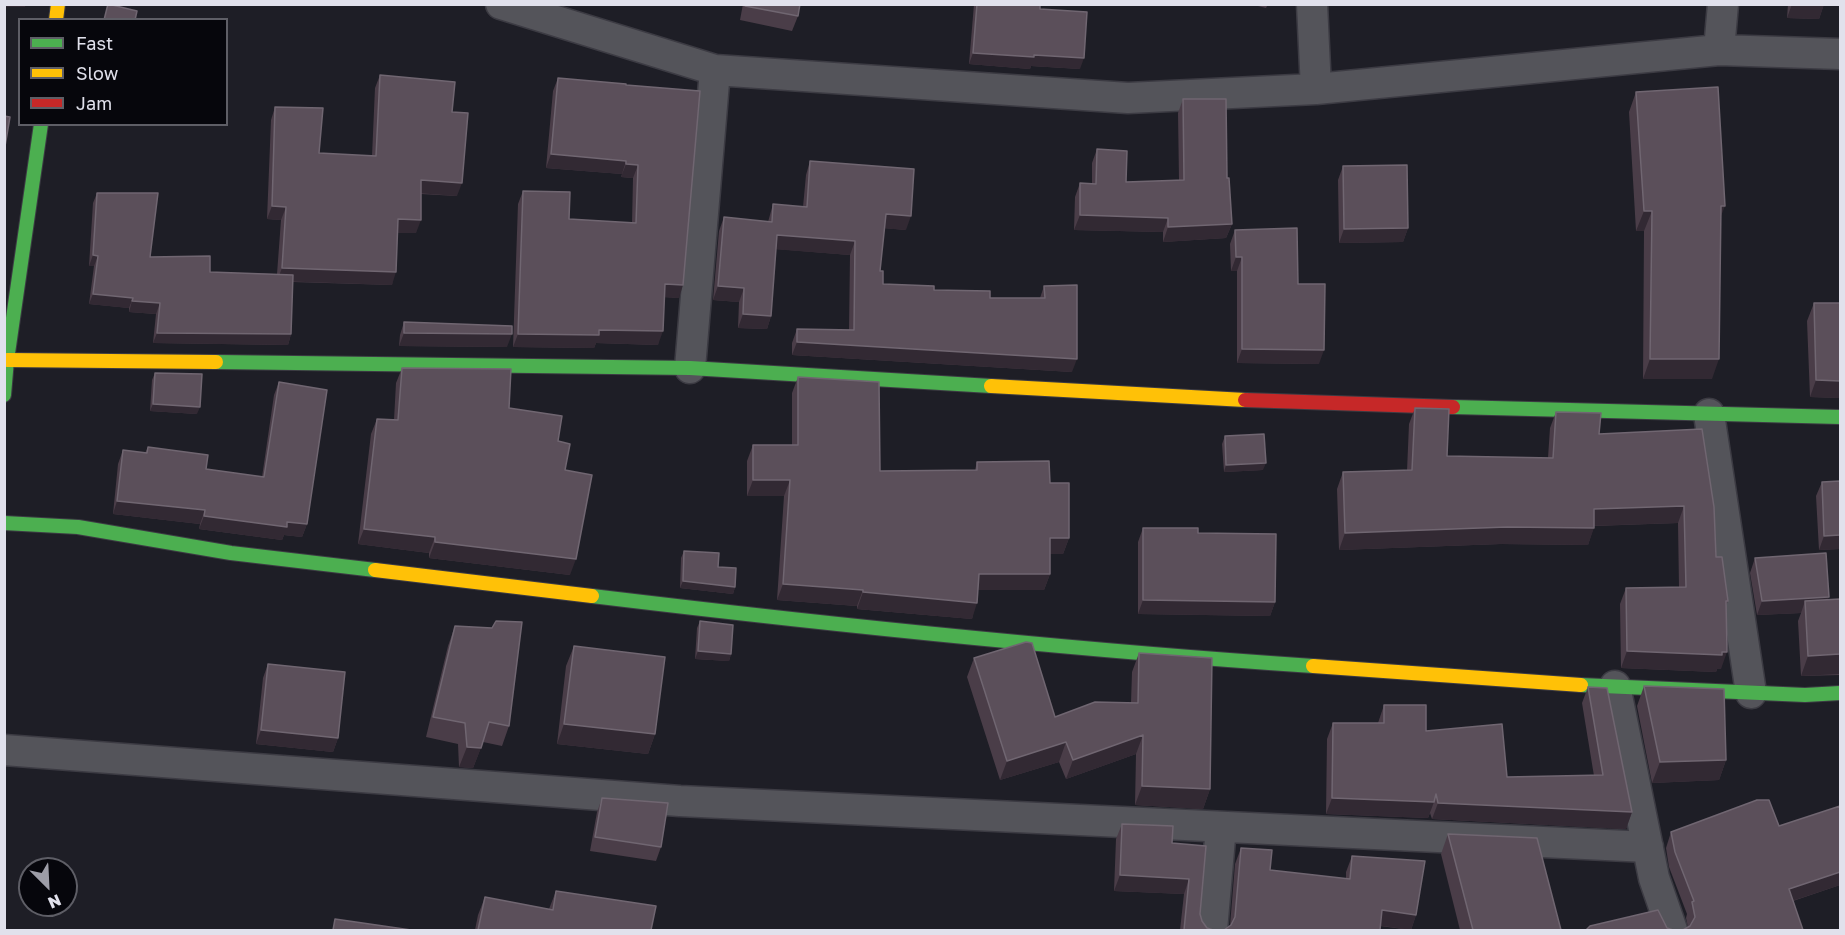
<!DOCTYPE html>
<html>
<head>
<meta charset="utf-8">
<style>
	body { margin:0 }
	#map { position:relative; width:1845px; height:935px; overflow:hidden; background:#1e1e26; font-family:"Golos Text",sans-serif }
	canvas { display:block }
	.frame { position:absolute; inset:0; border:6px solid #e1e1ec; pointer-events:none }
	.legend { position:absolute; left:18px; top:18px; width:210px; height:108px; box-sizing:border-box; background:#06060c; border:2px solid #5e5e66; margin:0; padding:8px 10px; list-style:none; font-size:18px; color:#e1e1ec }
	.legend li { display:flex; align-items:center; gap:12px; height:30px }
	.legend b { width:30px; border:2px solid #5e5e66 }
	.north { position:absolute; left:18px; top:857px; width:60px; height:60px; box-sizing:border-box; background:#06060c; border:2px solid #5e5e66; border-radius:50%; rotate:156deg; font-size:16px; font-weight:700; line-height:24px; text-align:center; color:#e1e1ec }
	.north::after { content:''; display:block; margin:auto; width:21px; height:27px; background:#9d9da7; clip-path:polygon(50% 0,100% 100%,50% 72%,0 100%) }
</style>
</head>
<body>
<div id="map">
<canvas width="1845" height="935"></canvas>
<div class="frame"></div>
<ul class="legend">
<li><b style="height:8px;background:#4caf50"></b>Fast</li>
<li><b style="height:8px;background:#ffc107"></b>Slow</li>
<li><b style="height:8px;background:#c62828"></b>Jam</li>
</ul>
<div class="north">N</div>
</div>
<script>
const ctx = document.querySelector('canvas').getContext('2d');
ctx.lineJoin = 'round';
function trace(path, color, width, dash) { ctx.strokeStyle = color; ctx.lineWidth = width; ctx.lineCap = dash ? 'butt' : 'round'; ctx.setLineDash(dash || []); ctx.stroke(path); }
function fill(path, color) { ctx.fillStyle = color; ctx.fill(path, 'evenodd'); }
const street = new Path2D(`
	M501,4L715,70L1128,98L1316,89L1719,50L1840,54
	M1312,4L1316,89
	M1719,50L1723,4
	M690,368L715,70
	M1709,414L1751,693
	M1615,686L1654,878L1672,930
	M4,750L680,801L1648,847
	M1212,930L1221,827`);
const fast = new Path2D(`
	M216,362L690,368L991,386
	M4,395L7,360L41,124
	M1453,407L1840,417
	M4,523L78,527L231,553L375,570
	M592,596C832,625 1072,650 1313,666
	M1581,685L1805,695L1840,693`);
const slow = new Path2D(`
	M56,20L58,4
	M7,360L216,362
	M991,386L1245,400
	M375,570L592,596
	M1313,666L1581,685`);
const jam = new Path2D(`
	M1245,400L1453,407`);
trace(street, '#3c3b43', 33);
trace(fast, '#3c3b43', 16);
trace(slow, '#3c3b43', 16);
trace(jam, '#3c3b43', 16);
trace(street, '#54545a', 30);
trace(fast, '#4caf50', 14);
trace(slow, '#ffc107', 14);
trace(jam, '#c62828', 14);
fill(new Path2D(`
	M743,4H800L798,16L792,31L740,20Z
	M974,4H1040V9L1080,69L1031,66L1030,69L969,64Z
	M1250,4H1268L1266,8Z
	M1788,4H1824L1819,19L1787,18Z
	M380,75L452,112L457,196L421,194L416,233H398L392,285L293,282L291,334L288,345L153,343L156,314L129,312V308L89,304L94,266H89L93,203L97,193L150,257L210,272L277,274L281,220L267,219L271,120L275,107L319,153L372,156L375,88Z
	M558,78L626,85L679,298L664,297L658,345L596,343L594,348L513,347L518,204L523,191L569,219L632,223L633,178L621,177L622,174L546,168L553,91Z
	M1636,92L1721,217L1712,379H1643L1644,231H1636L1629,112Z
	M1183,99L1227,178L1232,224L1226,238L1163,242V232L1074,230L1075,197L1080,183H1092V163L1097,149L1126,182L1179,180L1178,113Z
	M810,161L906,230L884,228L880,271L883,284L990,298H1040L1044,286L1072,372L792,355V343L797,329L849,330L850,255L776,249L771,316L767,329L738,328L739,302L713,300L719,231L724,217L768,222L773,204L803,207L806,175Z
	M1343,166L1408,228L1403,242L1339,243L1338,180Z
	M1235,230L1298,284L1319,364L1237,363V271H1231L1230,244Z
	M1814,303H1840V398L1810,397L1807,321Z
	M404,322L507,347L399,346L400,335Z
	M402,368L509,408L558,441L565,470L570,575L429,558V553L358,544L371,434L377,419L394,420L396,383Z
	M155,373L197,414L150,411L152,380Z
	M798,377L880,471L975,470L977,462L1050,483L1069,538L1063,554H1050V574L1044,590H978L972,619L857,609V606L777,600L784,496H747V461L753,445H792V393Z
	M279,382L307,524L302,537L284,535L282,540L199,529L200,524L113,514L118,464L123,450L145,453L148,447L206,469L262,477L274,395Z
	M1415,408L1447,456L1548,458L1550,428L1556,412L1599,434L1702,429L1716,557L1728,601L1726,606L1721,669H1717L1716,672L1621,668L1620,604L1626,588L1679,587L1678,523L1594,526L1588,545L1501,544L1339,550L1337,489L1343,472L1407,471L1409,424Z
	M1225,436L1263,470L1224,472L1222,444Z
	M1822,482L1840,549L1819,550L1816,496Z
	M1143,528L1198,533L1275,602L1270,616L1138,614V542Z
	M684,551L718,567L735,587L733,594L680,588L681,558Z
	M1755,558L1828,600L1840,599V675L1801,676L1798,621L1801,613L1757,615L1750,573Z
	M700,621L731,654L729,661L695,659L697,628Z
	M455,626L492,628L509,726L502,746L483,742L473,768L459,767L458,744L426,737L448,646Z
	M574,646L655,734L648,754L557,744L566,666Z
	M1139,653L1210,789L1203,809L1135,805L1136,754L1066,779L1059,762L1000,780L967,677L974,658L1055,717L1131,703L1132,672Z
	M268,664L338,738L333,752L256,744L263,678Z
	M1644,686L1726,760L1719,780L1652,783L1637,706Z
	M1588,687L1632,812L1626,829L1432,819L1430,813L1428,818L1326,814L1327,739L1333,723H1378L1384,705L1426,731L1507,777L1594,776L1582,703Z
	M602,798L661,847L656,861L590,851L597,812Z
	M1840,806V885L1793,901L1688,927L1686,918L1687,914L1669,867L1666,848L1671,832L1779,826Z
	M1122,824L1172,843L1206,846L1200,914L1202,921L1207,928L1213,930H1180L1184,894L1114,891L1116,839Z
	M1448,834L1561,930H1460L1441,854Z
	M1241,848L1270,870L1346,879V872L1352,856L1416,915L1411,930L1380,926H1230L1235,864Z
	M556,891L651,930H475L478,915L485,897L549,909Z`), '#4a3d48');
fill(new Path2D(`
	M4,4H26L25,7H4Z
	M1792,4H1824L1819,19L1787,18Z
	M973,53L1034,55L1084,58L1080,69L1031,66L1030,69L969,64Z
	M551,154L626,161L622,174L546,168Z
	M626,164L638,165L633,178L621,177Z
	M421,180L462,183L457,196L417,193Z
	M272,206L286,207L281,220L267,219Z
	M1721,206H1725L1717,226Z
	M1644,211H1652L1644,231H1636Z
	M886,214L911,216L906,230L881,228Z
	M1080,215L1168,218L1163,232L1074,230Z
	M398,219L421,220L416,233H393Z
	M1232,224L1226,238L1163,242L1168,227Z
	M1408,228L1403,242L1339,243L1344,229Z
	M777,235L855,241L850,255L772,249Z
	M93,255L98,256L94,266H89Z
	M1236,257H1242L1237,271H1231Z
	M282,268L396,272L392,285L277,281Z
	M665,284L683,285L679,298L660,297Z
	M718,286L744,288L739,302L713,300Z
	M93,294L133,298L129,308L89,304Z
	M132,301L160,303L156,314L129,312Z
	M743,314L771,316L767,329L738,328Z
	M599,330L663,331L658,345L596,343L594,348L513,347L518,334Z
	M157,333L291,334L288,345L153,343Z
	M404,333L512,334L507,347L399,346Z
	M797,342L1077,359L1072,372L792,355Z
	M1242,349L1324,350L1319,364L1237,363Z
	M1650,359H1719L1712,379H1643Z
	M1816,380L1840,381V398L1810,397Z
	M153,404L200,407L197,414L150,411Z
	M1266,463L1263,470L1224,472L1226,465Z
	M753,480H790L784,496H747Z
	M117,501L205,510L200,524L113,514Z
	M1684,506L1678,523L1588,526L1594,509Z
	M204,516L287,522L307,524L302,537L284,535L282,540L199,529Z
	M1507,527L1594,528L1588,545L1501,544L1339,550L1345,533Z
	M364,529L435,537L429,553L358,544Z
	M1840,535V549L1819,550L1824,536Z
	M1050,538H1069L1063,554H1044Z
	M435,542L576,559L570,575L429,558Z
	M979,574H1050L1044,590H974Z
	M683,581L735,587L733,594L680,588Z
	M783,584L863,590L857,606L777,600Z
	M863,592L977,603L972,619L857,609Z
	M1829,597L1823,611L1805,601L1801,613L1757,615L1762,601Z
	M1143,600L1275,602L1270,616L1138,614Z
	M698,651L731,654L729,661L695,659Z
	M1627,651L1722,652H1727L1721,669H1717L1716,672L1621,668Z
	M1840,654V670L1839,674L1801,676L1808,656Z
	M564,724L655,734L648,754L557,744Z
	M261,730L338,738L333,752L256,744Z
	M1143,735L1136,754L1066,779L1073,760Z
	M1066,742L1059,762L1000,780L1007,761Z
	M467,747L481,748L473,768L459,767Z
	M1726,760L1719,780L1652,783L1660,762Z
	M1142,786L1210,789L1203,809L1135,805Z
	M1332,798L1434,802L1428,818L1326,814Z
	M1438,803L1632,812L1626,829L1432,819Z
	M1840,872V885L1783,904L1789,889Z
	M1120,875L1189,879L1184,894L1114,891Z
	M1382,910L1416,915L1411,930L1376,925Z`), '#322933');
const building = new Path2D(`
	M108,4L137,11L135,20H104Z
	M746,4H800L798,16L745,6Z
	M977,4H1040V9L1087,12L1084,58L1034,55V57L973,53Z
	M380,75L455,82L452,112L468,113L462,183L421,180V220L398,219L396,272L282,268L286,207L272,206L275,107L323,108L319,153L376,156Z
	M558,78L626,84V85L700,91L683,285L665,284L663,331L599,330V335L518,334L523,191L570,192L569,219L636,223L638,165L626,164V161L551,154Z
	M1718,87L1725,206H1721L1719,359H1650L1652,211H1644L1636,92Z
	M1183,99H1226L1227,178H1229L1232,224L1168,227V218L1080,215V183L1096,184L1097,149L1127,151L1126,182L1184,180Z
	M4,116L10,117L4,152Z
	M810,161L914,169L911,216L886,214L880,271H883V284L934,286V290L990,291V298H1045L1044,286L1077,285V359L797,342V329L854,330L855,241L777,235L771,316L743,314L744,288L718,286L724,217L772,222L773,204L807,207Z
	M1407,165L1408,228L1344,229L1343,166Z
	M97,193H158L150,257L210,256V272L293,275L291,334L157,333L160,303L132,301L133,298L93,294L98,256L93,255Z
	M1297,228L1298,284H1325L1324,350L1242,349V257H1236L1235,230Z
	M1814,303H1840V381L1816,380Z
	M404,322L512,326V334L404,333Z
	M402,368L511,369L509,408L562,416L558,441L570,444L565,470L592,475L576,559L435,542V537L364,529L377,419L398,420Z
	M155,373L202,374L200,407L153,404Z
	M798,377L879,382L880,471L977,470V462L1049,461L1050,483H1069V538H1050V574H979L977,603L863,592V590L783,584L790,480H753V445H798Z
	M279,382L327,390L307,524L287,522V527L204,516L205,510L117,501L123,450L147,453L148,447L208,455L206,469L264,477Z
	M1415,408L1449,409L1447,456L1553,458L1556,412L1601,413L1599,434L1702,429L1714,507L1716,557H1722L1728,601H1726L1727,652H1722V655L1627,651L1626,588L1686,587L1684,506L1594,509V528L1507,527L1345,533L1343,472L1412,470Z
	M1264,434L1266,463L1226,465L1225,436Z
	M1840,481V535L1824,536L1822,482Z
	M1143,528H1198V533L1276,534L1275,602L1143,600Z
	M684,551L719,553L718,567L736,568L735,587L683,581Z
	M1826,553L1829,597L1762,601L1755,558Z
	M1840,599V654L1808,656L1805,601Z
	M496,621L522,622L509,726L489,722L481,748L467,747L465,723L433,717L455,626L492,628Z
	M700,621L733,625L731,654L698,651Z
	M1026,642L1032,643L1055,717L1095,702L1138,703L1139,653L1212,658L1210,789L1142,786L1143,735L1073,760L1066,742L1007,761L974,658Z
	M574,646L665,657L655,734L564,724Z
	M268,664L345,672L338,738L261,730Z
	M1644,686L1724,689L1726,760L1660,762Z
	M1588,687L1607,688L1632,812L1438,803L1436,794L1434,802L1332,798L1333,723H1384V705H1426V731L1502,724L1507,777L1603,775Z
	M602,798L668,803L661,847L595,837Z
	M1757,800H1769L1779,826L1840,806V872L1789,889L1803,930H1683L1690,926L1695,917L1692,902L1694,901L1675,852L1671,832Z
	M1122,824L1173,826L1172,843L1206,846L1200,914L1202,921L1207,928L1213,930H1184L1189,879L1120,875Z
	M1448,834L1537,838L1561,930H1473Z
	M1241,848L1272,850L1270,870L1350,879L1352,856L1425,861L1416,915L1382,910L1380,930H1224L1231,925L1235,917Z
	M556,891L656,906L651,930H478L485,897L553,910Z
	M1658,910L1667,928L1673,930H1586L1590,926Z
	M335,919L411,930H333Z`);
fill(building, '#5b4f5a');
trace(building, '#706671', 1.5);
</script>
</body>
</html>
